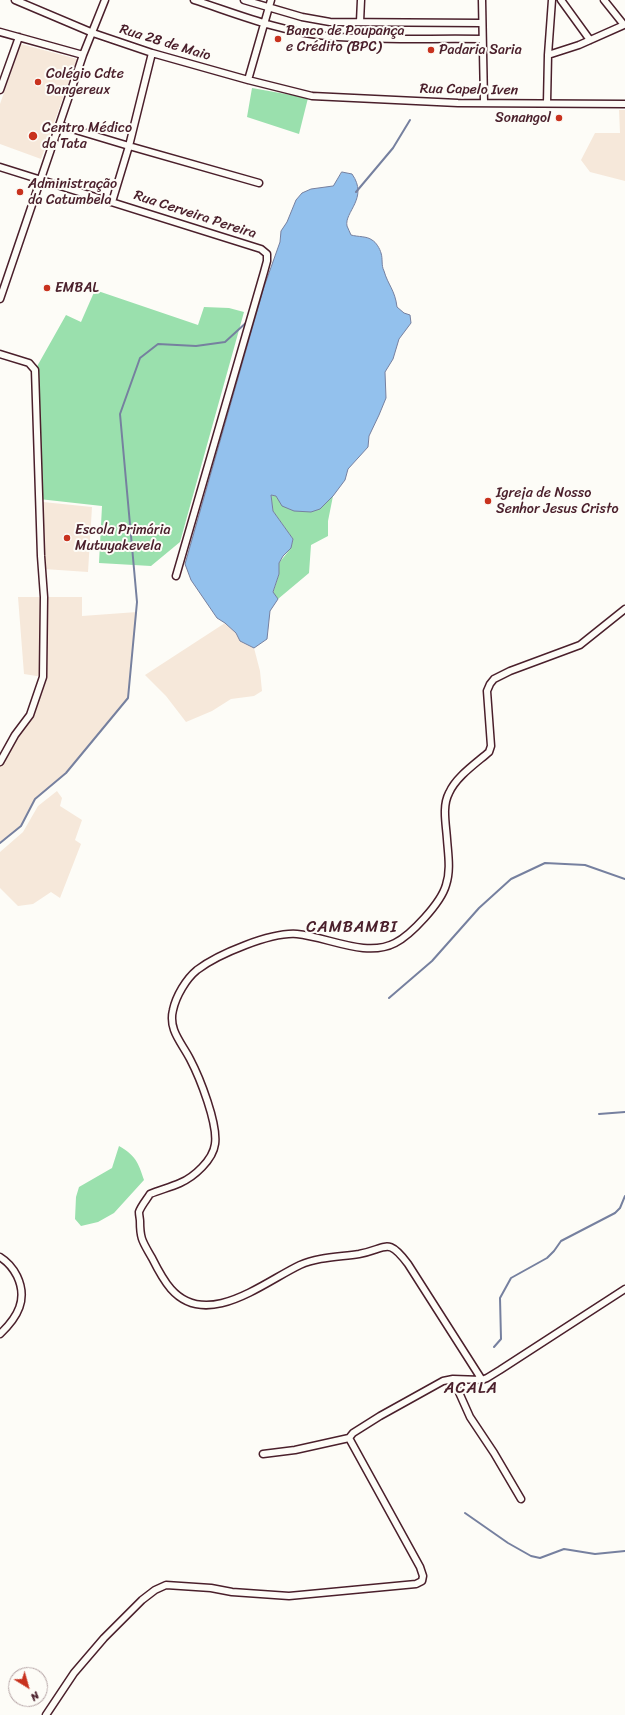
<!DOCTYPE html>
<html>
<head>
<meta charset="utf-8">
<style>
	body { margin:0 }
	#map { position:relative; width:625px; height:1715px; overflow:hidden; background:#fdfcf7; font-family:Sriracha,sans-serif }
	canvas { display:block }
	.north { position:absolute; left:8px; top:1667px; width:40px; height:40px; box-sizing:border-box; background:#fdfcf7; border:1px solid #b5a4a5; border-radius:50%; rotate:143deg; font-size:11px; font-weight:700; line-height:16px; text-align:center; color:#4a1f2b }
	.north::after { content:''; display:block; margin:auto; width:14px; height:18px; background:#c8321e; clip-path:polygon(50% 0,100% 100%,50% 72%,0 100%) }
</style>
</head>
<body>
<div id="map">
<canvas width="625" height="1715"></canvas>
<div class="north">N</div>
</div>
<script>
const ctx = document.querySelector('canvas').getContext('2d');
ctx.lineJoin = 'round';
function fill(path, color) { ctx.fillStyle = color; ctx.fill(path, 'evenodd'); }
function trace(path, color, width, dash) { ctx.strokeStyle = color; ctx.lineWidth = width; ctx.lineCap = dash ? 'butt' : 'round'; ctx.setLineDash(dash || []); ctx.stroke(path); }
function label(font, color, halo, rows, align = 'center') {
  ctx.font = font + ' Sriracha,sans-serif'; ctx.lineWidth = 4; ctx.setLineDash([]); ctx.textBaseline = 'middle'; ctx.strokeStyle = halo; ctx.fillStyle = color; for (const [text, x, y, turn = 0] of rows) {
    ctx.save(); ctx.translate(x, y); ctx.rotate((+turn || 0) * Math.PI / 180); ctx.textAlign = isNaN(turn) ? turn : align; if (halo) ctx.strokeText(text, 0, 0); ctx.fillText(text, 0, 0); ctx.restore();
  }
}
fill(new Path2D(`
	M21,44L77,59L41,159L0,144V104Z
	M619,110H625V181L590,172L581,160L595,133H620Z
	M43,502L92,507L88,572L44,569Z
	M18,597H82V616L137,612L128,698L66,773L35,799L21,826L0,843V762L30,715L43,677L24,674Z
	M225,623L236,633L240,641L254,648L260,671L262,691L254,696L231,699L212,711L186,722L166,696L145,675Z
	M57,791L62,798L60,806L82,820L75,840L81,844L60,898L51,892L33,904L18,906L0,888V852L23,832L38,806Z`), '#f6e8da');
fill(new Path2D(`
	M252,88L308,98L299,134L247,117Z
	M95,290L198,325L204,307L229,308L244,312L180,542L151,566L99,563L102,506L39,499L35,370L66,315L81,322Z
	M271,495L276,496C288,515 301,510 320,509L333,496L328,521V536L311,545L309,573L278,599L273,593L279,574V563L291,548L293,539L273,511Z
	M119,1146C136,1156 138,1162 144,1180L114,1213L98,1222L81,1226L75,1219L76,1197L79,1187L112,1168Z`), '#9ae0ad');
const water = new Path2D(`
	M342,172L352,174C369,198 344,212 347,226C348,229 350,232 351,235C358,237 367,236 372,240C376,242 380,249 381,253C383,259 381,265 384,271C388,285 395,290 397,307L404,313L410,315L411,323L399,339L393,359L385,372L386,398L379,415L369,436L368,447L348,469L345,480L333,496L320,509L311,512L294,511L282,506L276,496L271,495L273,511L293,539L291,548L283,556L279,563V574L273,592L278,599L270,611L267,639L254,648L240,641L236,633L225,623L217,618L191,580L185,564L264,287L280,242L281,231L287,222L296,200L302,193L311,189L333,186Z`);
fill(water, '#93c1ed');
trace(water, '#76809f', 1);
trace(new Path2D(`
	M356,192L393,148L410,120
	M0,843L21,826L35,799L66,773L128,698L137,602L120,414L140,358L158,344L196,346L225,342L248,321
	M389,998L432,961L479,908L511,879L545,863L585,865L625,879
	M599,1114L625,1112
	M494,1347L501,1339L500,1298L511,1278L547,1258L554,1251L561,1241L615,1213L620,1208L625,1196
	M465,1513L508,1543L531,1556L540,1558L564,1549L595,1554L625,1551`), '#76809f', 2);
const minor = new Path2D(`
	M15,0L93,33L152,53L248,80L312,96L458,103L625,104
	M194,0C237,14 281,32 326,36C378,41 431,38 482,39
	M244,0L302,17L330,22L481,23
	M482,0L484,102
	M561,0L590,40
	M360,22L361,0
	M0,32L83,55
	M548,55L579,45L624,25L604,0
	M248,80L271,0
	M0,90L19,37
	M547,103L548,55L552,0
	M59,125L129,146L259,183
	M0,167L261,249L267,254V261L264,272L176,576
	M112,202L129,146L152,53
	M0,299L83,55L105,0
	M0,354L29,363L35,370L41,556L44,597L43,677L30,715L15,735L0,762
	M625,609L580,645L510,671L494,679L490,684L487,691L491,746L489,752C475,764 456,777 449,793C442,806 446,824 447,839C448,854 451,870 446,885C441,903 411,935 395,943C366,958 328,937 297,934C271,932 218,954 197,970C186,979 176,996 173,1010C168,1030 182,1043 190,1059C200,1078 218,1124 215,1144C213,1160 194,1177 180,1183C171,1187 160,1190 150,1194C147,1199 141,1206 139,1212C139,1215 140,1219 140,1221C140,1240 143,1242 152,1258C157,1268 163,1280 171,1289C207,1330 264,1282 300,1265C318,1257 339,1257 359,1254C387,1249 387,1236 408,1264L482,1380L487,1378L500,1370L625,1289
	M0,1257C8,1262 13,1268 17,1276C28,1299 18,1317 0,1334
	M453,1379L470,1417L494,1453L521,1499
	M263,1454L295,1450L349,1438L353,1433L380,1416L443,1381L453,1379L482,1380
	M46,1715L74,1673L104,1638L142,1600L155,1590L166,1585L211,1588L232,1592L289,1596L416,1584L422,1581L423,1576L420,1567L349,1438`);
trace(minor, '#4a1f2b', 9);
trace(minor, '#fdfcf7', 6);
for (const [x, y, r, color] of [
	[278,39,4,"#c8321e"],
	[431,50,4,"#c8321e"],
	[38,82,4,"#c8321e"],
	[559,118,4,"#c8321e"],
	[33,136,5,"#c8321e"],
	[20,192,4,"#c8321e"],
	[47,288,4,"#c8321e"],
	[488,501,4,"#c8321e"],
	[67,538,4,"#c8321e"]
]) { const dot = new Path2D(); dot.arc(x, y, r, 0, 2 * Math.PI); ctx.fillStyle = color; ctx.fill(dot); trace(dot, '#fdfcf7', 1.5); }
label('14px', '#4a1f2b', '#fdfcf7', [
	["Banco de Poupança",286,31],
	["e Crédito (BPC)",286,47],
	["Padaria Saria",439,50],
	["Colégio Cdte",46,74],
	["Dangereux",46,90],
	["Sonangol",551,118,"right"],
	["Centro Médico",42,128],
	["da Tata",42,144],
	["Administração",28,184],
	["da Catumbela",28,200],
	["EMBAL",55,288],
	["Igreja de Nosso",496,493],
	["Senhor Jesus Cristo",496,509],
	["Escola Primária",75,530],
	["Mutuyakevela",75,546]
], 'left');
label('14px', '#4a1f2b', '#fdfcf7', [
	["Rua 28 de Maio",165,43,17],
	["Rua Capelo Iven",469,90,1],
	["Rua Cerveira Pereira",195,215,18]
]);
ctx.letterSpacing = '1px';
label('16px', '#4a1f2b', '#fdfcf7', [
	["CAMBAMBI",352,928],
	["ACALA",471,1389]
]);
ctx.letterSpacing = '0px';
</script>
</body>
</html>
